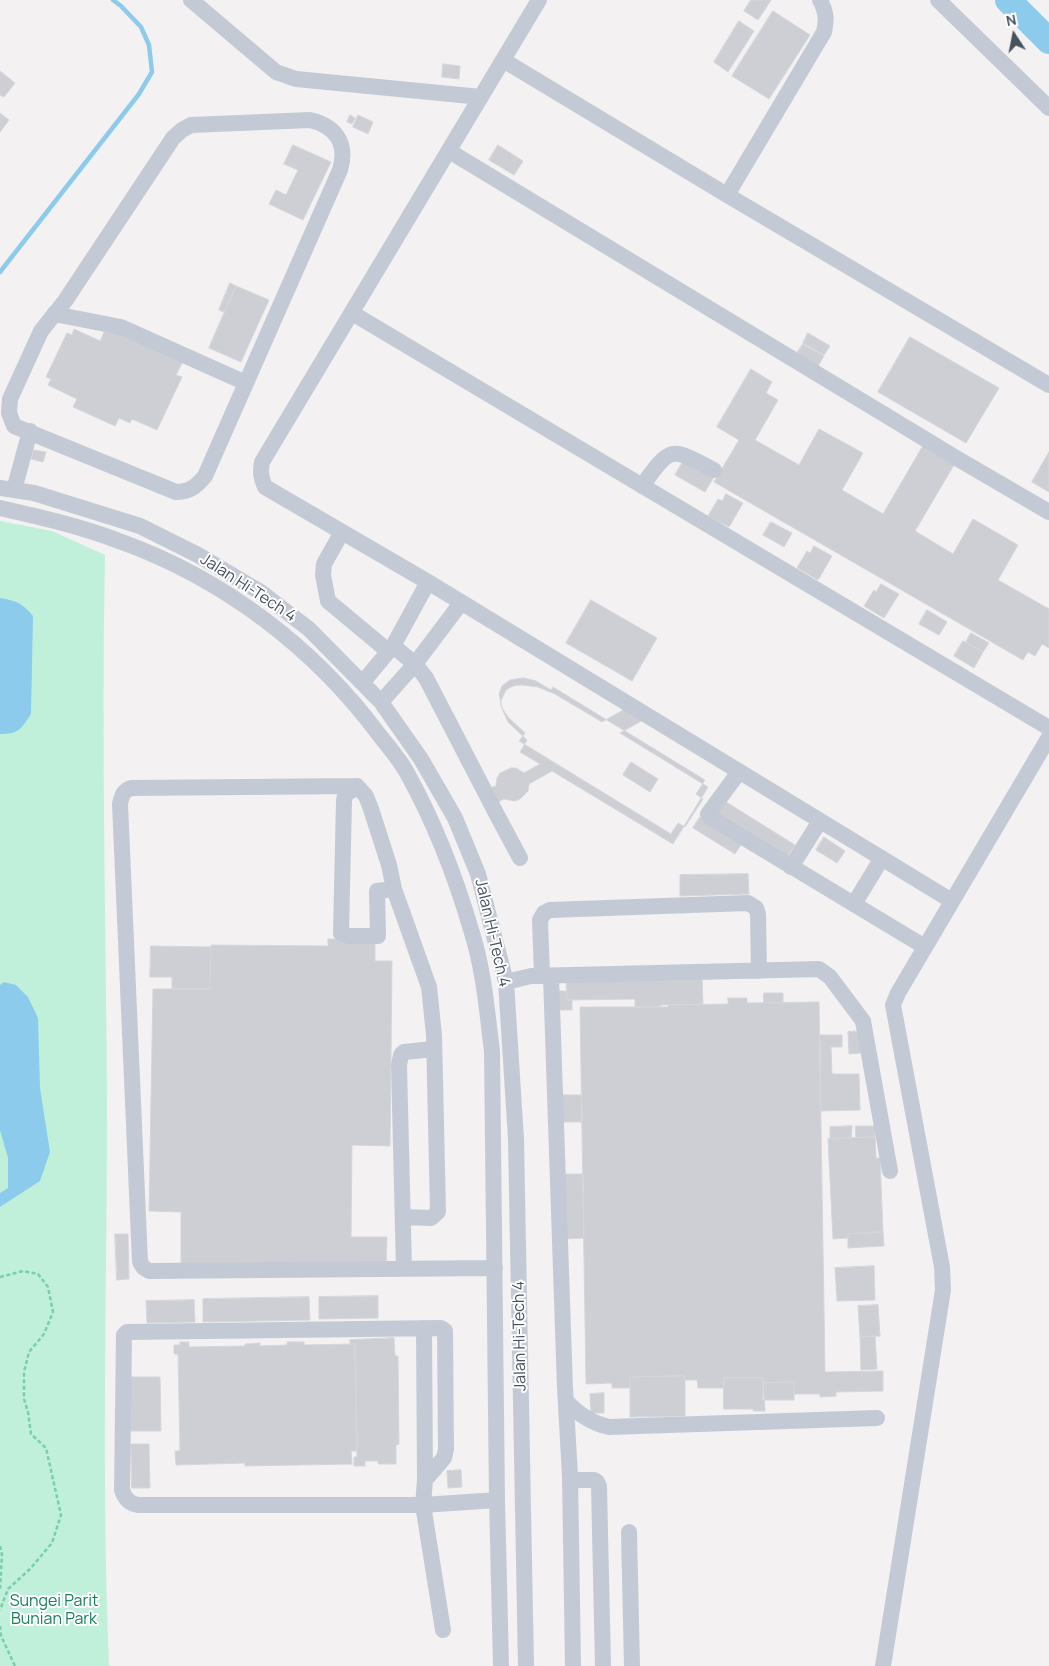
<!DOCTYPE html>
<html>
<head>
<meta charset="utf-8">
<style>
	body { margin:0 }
	#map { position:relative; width:1049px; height:1666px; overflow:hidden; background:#f3f1f1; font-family:Manrope,sans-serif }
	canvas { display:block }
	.north { position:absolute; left:989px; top:10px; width:50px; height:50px; -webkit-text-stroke:4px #fff; paint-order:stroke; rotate:349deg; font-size:14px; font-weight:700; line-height:20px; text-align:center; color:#48515e }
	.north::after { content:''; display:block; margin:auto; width:18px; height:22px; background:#48515e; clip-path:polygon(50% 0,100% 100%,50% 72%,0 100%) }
</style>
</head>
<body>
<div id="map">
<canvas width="1049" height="1666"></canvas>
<div class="north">N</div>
</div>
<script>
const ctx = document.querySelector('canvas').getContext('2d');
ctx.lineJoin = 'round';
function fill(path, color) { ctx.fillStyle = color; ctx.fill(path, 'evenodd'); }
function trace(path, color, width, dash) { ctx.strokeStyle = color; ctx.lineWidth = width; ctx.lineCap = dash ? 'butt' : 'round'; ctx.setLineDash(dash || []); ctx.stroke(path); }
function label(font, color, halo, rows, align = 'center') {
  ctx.font = font + ' Manrope,sans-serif'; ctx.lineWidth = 4; ctx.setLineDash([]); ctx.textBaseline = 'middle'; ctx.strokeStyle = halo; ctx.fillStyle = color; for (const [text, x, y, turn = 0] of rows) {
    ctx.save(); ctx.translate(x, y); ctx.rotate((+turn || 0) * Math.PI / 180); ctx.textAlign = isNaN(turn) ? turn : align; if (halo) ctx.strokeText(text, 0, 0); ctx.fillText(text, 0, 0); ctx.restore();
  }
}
fill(new Path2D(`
	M0,521L52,531L105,555C101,738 106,920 107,1102C107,1290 101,1478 109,1666H0Z`), '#c0f0d9');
fill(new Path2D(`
	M0,598C17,601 22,603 33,616L31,714C21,729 19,734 0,734Z
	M4,982L16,985L28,997L38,1018L40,1088L50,1152L40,1181L0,1207V1193L8,1188V1158L0,1130V985Z`), '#8dcbed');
trace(new Path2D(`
	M0,272L139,94L152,72L149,45L141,27L121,6L113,0`), '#8dcbed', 4.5);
trace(new Path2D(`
	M1008,0L1049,41`), '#8dcbed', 26);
const building = new Path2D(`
	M751,0H771L758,20L744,11Z
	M773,11L810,35L769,99L732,76Z
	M739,21L754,31L728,72L714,62Z
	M443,64L460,66L459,79L442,77Z
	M0,71L15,83L4,97L0,95Z
	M0,113L9,120L0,132Z
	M350,115L355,118L352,124L347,122Z
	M358,115L373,122L368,134L353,127Z
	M293,145L331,162L303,220L269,204L276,190L286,195L298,170L284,164Z
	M498,145L523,161L514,175L489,160Z
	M230,283L236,286L224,312L219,310Z
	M236,286L269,300L241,362L209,348Z
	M106,328L184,359L176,375L182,377L157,430L132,419L130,423L119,418L115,426L73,407L77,399L48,385L51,379L46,377L67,333L72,335L74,329L100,341Z
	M808,333L830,346L824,355L803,343Z
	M910,337L999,388L966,443L878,392Z
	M803,344L824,356L818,366L797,353Z
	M751,369L772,382L766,393L778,400L755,440L799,465L819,429L863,453L842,490L883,514L925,442L957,460L915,531L953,554L973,519L1018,545L998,580L1049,609V648L1042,644L1035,656L1028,652L1023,660L714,482L739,440L717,427Z
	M33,450L46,452L43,462L31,459Z
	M1049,452V492L1032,482Z
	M684,460L714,477L705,492L675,475Z
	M726,494L743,503L729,527L708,516L718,499L722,501Z
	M771,522L792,533L784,547L763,535Z
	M814,546L832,556L818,580L797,568L807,551L810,553Z
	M881,584L899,594L884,618L864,606L874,590L876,592Z
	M591,600L657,638L632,681L566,643Z
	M927,610L947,622L939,635L919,624Z
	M971,633L989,643L983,652L966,642Z
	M963,641L983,652L974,668L954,656Z
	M524,678L536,681L551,690L553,687L705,780L696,794L703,799L685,827L678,823L671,834L519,741L525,733L508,717L502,708L499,694L502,686L510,680ZM631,762L658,779L650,792L623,775Z
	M522,685L538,687L555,694L602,722L625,709L643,720L620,733L708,787L673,844L552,771L529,784L528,791L520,799L514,801L504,799L496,803L490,788L496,786L497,778L500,773L511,768H516L524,773L540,764L520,752L527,740L508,722L501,706V700L506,690L513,686Z
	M723,800L795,845L787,857L715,812Z
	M700,817L742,843L735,854L693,828Z
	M824,837L845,851L837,863L816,850Z
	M748,874L749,894L680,896V875Z
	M328,939L375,940V961H392L390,1146L352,1145L351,1237H387L386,1268L181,1266V1212L149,1211L153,989H210L211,945L328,946Z
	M151,946L211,947L210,989H172V977H150Z
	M702,978L703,1004L660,1005V1007H635V999L567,1000L566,980Z
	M557,991H566L567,1000H572V1010H557Z
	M764,993H783V1003H764Z
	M728,998H747V1003L819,1002L825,1372L883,1371V1391L836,1392V1396L820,1397V1394H794V1382L763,1383V1378H724V1388H698L697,1380H685V1376L630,1377V1388H612V1383L586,1384L580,1007H668V1005L728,1004Z
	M860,1031L861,1053L849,1054L848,1032Z
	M820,1035H842V1047H831L832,1074H859L860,1110L821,1111Z
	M560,1095H582V1122H561Z
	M852,1126L851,1138L830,1139V1127Z
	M856,1126H875V1137L856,1138Z
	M875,1137L876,1158H880L883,1232L848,1234V1238L833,1239L828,1139Z
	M562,1174H583L584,1238L564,1239Z
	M883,1232L884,1246L848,1248V1234Z
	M115,1234H128L129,1279L117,1280Z
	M874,1266L875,1300L837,1301L835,1268Z
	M378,1296V1318L319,1319V1297Z
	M309,1297L310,1320L203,1322V1299Z
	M194,1300L195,1322L147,1323L146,1301Z
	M878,1305L880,1336L860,1337L858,1306Z
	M875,1336L877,1369L861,1370L860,1337Z
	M394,1338L395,1356H398L399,1444L396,1445V1464H378V1461H365V1466H354V1457H357L355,1344H350V1340Z
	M180,1342H189V1347L245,1346V1344L260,1343V1346L287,1345V1342H304V1345L355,1344L357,1451H351L352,1464L245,1466V1463L176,1465L175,1451H180L178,1354H174V1345H180Z
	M685,1376V1416L630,1417V1377Z
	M128,1377H160L161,1431H129Z
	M724,1378H763L765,1411H753V1409H724Z
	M794,1382V1400H763V1383Z
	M604,1393V1413H591L590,1394Z
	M131,1444H149L150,1488H132Z
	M461,1470L462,1487L448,1488L447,1471Z`);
fill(building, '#cdcfd5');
trace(building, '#d5d6dc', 1);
trace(new Path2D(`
	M0,1277L23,1271L38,1274L48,1287L53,1312L44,1334L29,1352L24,1372V1399L28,1412L31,1434L46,1448L61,1515L52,1543L30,1569L8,1589L0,1610
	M0,1546L2,1555L0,1589
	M0,1626L1,1636L15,1666`), '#77ceb0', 2.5, [4, 2.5]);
trace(new Path2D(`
	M191,0L276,72L296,79L481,97
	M539,0L262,462C260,472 261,478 265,487L428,582L952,901
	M938,0L1049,108
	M503,60L727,195L1049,385
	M310,120C336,126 348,144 340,170L205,476C196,487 189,492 176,492L14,426L9,413L10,399L41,331L65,301L173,138L182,130L191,125Z
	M449,151L958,459L1049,512
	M727,195L824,32C827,19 826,11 820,0
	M352,313L1049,728
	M54,314L121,327L246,383
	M642,486C672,444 671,448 714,470
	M0,488L34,493L140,526L198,555L262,593L309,629L381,702L421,759L455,818L478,874L506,982L516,1139L526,1666
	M14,490L30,431
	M0,508C40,517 80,526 119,541C223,578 315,648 380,736C389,747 399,759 406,771C434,821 456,878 472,933C484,971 487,1012 492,1051L497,1500L501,1666
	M342,532L324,564L323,575L328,601L388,651
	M393,646L415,664L426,678L497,815L520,858
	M363,682L393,646L428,582
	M381,702L415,664L461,603
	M739,772L708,814L711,818L925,947
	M357,786L345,795L344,801L341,933L349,936H378L377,891L394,889
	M791,867L820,821
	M854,904L882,858
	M542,976L540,920L544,913L550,910L748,903L756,908L758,914L759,971
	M551,976L565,1388L570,1476L573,1666
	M506,982L531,976L819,969L830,977L863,1021L890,1171
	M403,1217L431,1218L438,1212L434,1035L429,987L394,889L389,865L371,809L366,796L357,786L131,788C123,791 122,795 120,804L140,1262L144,1268L149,1271L495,1268
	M404,1269L399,1065L401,1055L404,1052L434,1049
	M424,1328L425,1480L423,1505L443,1630
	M566,1401C578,1414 591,1423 609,1427L877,1418
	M425,1480L444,1458L446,1449L445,1331L441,1328L127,1332L124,1335L122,1490C125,1499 129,1503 138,1505H423L497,1500
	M570,1480H594L597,1482L599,1486L603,1666
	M629,1532L632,1666
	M883,1666L943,1290L942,1267L893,1005L898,993L1049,737`), '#c4cad5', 16);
label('16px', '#48515e', '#fff', [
	["Jalan Hi-Tech 4",248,588,33],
	["Jalan Hi-Tech 4",492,933,77],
	["Jalan Hi-Tech 4",520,1336,-91]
]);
label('16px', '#17815c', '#fff', [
	["Sungei Parit",54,1602],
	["Bunian Park",54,1620]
]);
</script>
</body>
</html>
